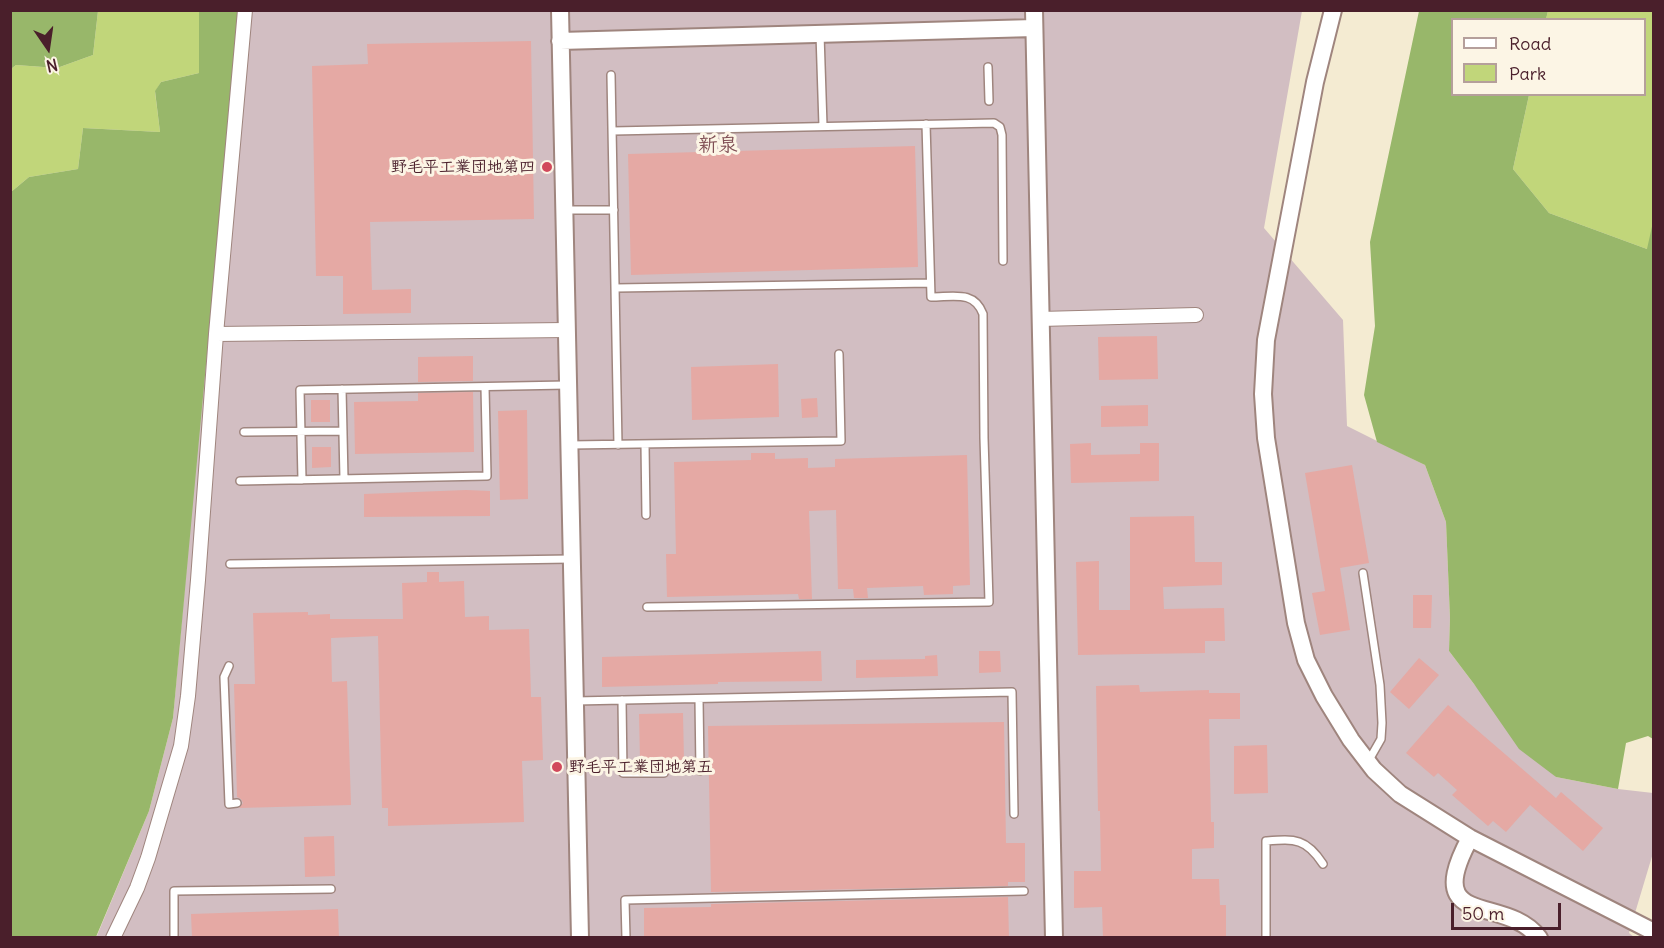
<!DOCTYPE html>
<html>
<head>
<meta charset="utf-8">
<style>
	body { margin:0 }
	#map { position:relative; width:1664px; height:948px; overflow:hidden; background:#f4ebd2; font-family:Delius,sans-serif }
	canvas { display:block }
	.frame { position:absolute; inset:0; border:12px solid #4a1f2b; pointer-events:none }
	.legend { position:absolute; left:1451px; top:18px; width:195px; height:78px; box-sizing:border-box; background:#fcf5e5; border:2px solid #b59f9b; margin:0; padding:8px 10px; list-style:none; font-size:18px; color:#4a1f2b }
	.legend li { display:flex; align-items:center; gap:12px; height:30px }
	.legend b { width:30px; border:2px solid #b59f9b }
	.north { position:absolute; left:18px; top:18px; width:60px; height:60px; -webkit-text-stroke:4px #fcf5e5; paint-order:stroke; rotate:167deg; font-size:16px; font-weight:700; line-height:24px; text-align:center; color:#4a1f2b }
	.north::after { content:''; display:block; margin:auto; width:21px; height:27px; background:#4a1f2b; clip-path:polygon(50% 0,100% 100%,50% 72%,0 100%) }
	.scale { position:absolute; left:1451px; top:903px; width:110px; height:27px; box-sizing:border-box; border:3px solid #4a1f2b; border-top:0; padding-left:8px; font-size:18px; line-height:21px; white-space:nowrap; color:#4a1f2b; -webkit-text-stroke:4px #fcf5e5; paint-order:stroke }
</style>
</head>
<body>
<div id="map">
<canvas width="1664" height="948"></canvas>
<div class="frame"></div>
<ul class="legend">
<li><b style="height:8px;background:#fff"></b>Road</li>
<li><b style="height:16px;background:#c1d67a"></b>Park</li>
</ul>
<div class="north">N</div>
<div class="scale">50 m</div>
</div>
<script>
const ctx = document.querySelector('canvas').getContext('2d');
ctx.lineJoin = 'round';
function fill(path, color) { ctx.fillStyle = color; ctx.fill(path, 'evenodd'); }
function trace(path, color, width, dash) { ctx.strokeStyle = color; ctx.lineWidth = width; ctx.lineCap = dash ? 'butt' : 'round'; ctx.setLineDash(dash || []); ctx.stroke(path); }
function label(font, color, halo, rows, align = 'center') {
  ctx.font = font + ' Delius,"Klee One",sans-serif'; ctx.lineWidth = 6; ctx.setLineDash([]); ctx.textBaseline = 'middle'; ctx.strokeStyle = halo; ctx.fillStyle = color; for (const [text, x, y, turn = 0] of rows) {
    ctx.save(); ctx.translate(x, y); ctx.rotate((+turn || 0) * Math.PI / 180); ctx.textAlign = isNaN(turn) ? turn : align; if (halo) ctx.strokeText(text, 0, 0); ctx.fillText(text, 0, 0); ctx.restore();
  }
}
fill(new Path2D(`
	M236,11H1302L1264,228L1343,320L1347,426L1425,465L1446,522L1450,618L1449,651L1474,684L1556,777L1618,789L1653,793V853L1629,933L1634,937L96,938L149,811L173,718Z`), '#d2bec2');
fill(new Path2D(`
	M98,11H199V73L161,82L155,92L160,132L83,128L78,169L29,177L11,192V69L16,65L57,68L93,55Z
	M1548,11H1653V262L1647,249L1549,213L1513,169L1529,95L1644,94V20L1546,19Z`), '#c1d67a');
fill(new Path2D(`
	M11,10L98,11L93,55L57,68L16,65L11,69Z
	M199,11H239L173,718L149,811L96,937L11,938V192L29,177L78,169L83,128L160,132L155,91L161,82L199,73Z
	M1419,11H1548L1546,19L1452,20V94L1529,95L1513,169L1549,213L1647,249L1653,222V739L1648,736L1626,743L1618,789L1556,777L1519,749L1474,684L1449,651L1450,618L1446,522L1425,465L1377,442L1364,395L1375,326L1370,242Z`), '#98b76a');
fill(new Path2D(`
	M531,41L534,219L370,222L372,290L411,289V313L343,314V276H316L312,66L368,64L367,44Z
	M915,146L918,267L631,275L628,154Z
	M1157,336L1158,379L1099,380L1098,337Z
	M473,356V381L418,382V357Z
	M778,364L779,417L692,420L691,367Z
	M473,392L474,452L355,454L354,402L418,401V393Z
	M817,398L818,417L802,418L801,399Z
	M311,400H330V422H311Z
	M1148,405V426L1101,427V406Z
	M527,410L528,499L500,500L498,411Z
	M1091,443V455L1140,454V443H1159V481L1071,483L1070,444Z
	M312,447H331V467L312,468Z
	M751,453H775V459L808,458V468L835,467V459L967,455L970,585L953,586V594L924,595L923,586L867,588L868,598H854L853,589H838L836,510L809,511L812,599H799L798,594L667,597L666,554H676L674,462L751,460Z
	M1352,465L1369,563L1340,568L1350,630L1320,635L1312,593L1325,591L1305,473Z
	M466,490L490,491V516L364,517V494Z
	M1194,516L1195,562H1222V585L1163,587L1164,609L1224,608L1225,641H1205V653L1078,655L1076,562L1099,561V610H1130V517Z
	M427,572H439V582L464,581L465,617L489,616V630L529,629L531,697H541L543,760L522,761L524,822L388,826V808H382L378,636L331,638L332,682L347,681L351,805L239,808L243,803L241,799L237,797L234,684H255L253,613L308,612V615L330,614V619H403L402,583L427,582Z
	M1413,595H1432L1431,628H1413Z
	M821,651L822,681L718,682V684L602,687V657Z
	M979,651H1000L1001,672L979,673Z
	M937,655L938,676L856,678V660L925,659V656Z
	M1419,658L1439,675L1409,709L1390,692Z
	M1139,685L1140,692L1209,690V693H1240V719H1209L1211,822H1214V848L1192,849V879H1219L1220,905H1226V938H1103L1102,907L1074,908V871H1101L1100,811H1098L1096,686Z
	M1448,705L1556,798L1561,792L1603,828L1583,851L1530,805L1506,832L1493,821L1488,826L1452,795L1457,790L1438,773L1434,777L1406,753Z
	M683,713L684,760H640L639,714Z
	M1004,722L1006,843H1025V882H1008V886L711,892L708,726Z
	M1267,745L1268,793L1234,794V746Z
	M334,836L335,876L305,877L304,837Z
	M1008,897L1009,938H644V908L711,907V904Z
	M338,909L339,938H192L191,914Z`), '#e5a9a4');
const service = new Path2D(`
	M820,34L823,126
	M988,67L989,101
	M611,75L618,445
	M613,131L994,123L1000,127L1002,135L1003,261
	M566,210H614
	M616,288L930,283
	M342,389L344,479
	M244,432L343,431
	M645,444L646,515
	M570,445L841,441L839,354
	M302,480L300,390L567,385
	M240,481L487,476L485,387
	M230,564L571,559
	M1363,573L1380,685L1382,723L1381,739L1369,760
	M647,607L989,602L984,438L983,314C974,290 953,297 931,297L926,124
	M229,666L224,677L229,804L237,803
	M699,699L700,771
	M622,700L623,773H664
	M575,701L1012,692L1014,814
	M174,938V891L331,889
	M626,938L625,900L1024,891
	M1266,938V841C1295,839 1306,838 1323,864`);
const minor = new Path2D(`
	M1040,319L1196,315
	M216,334L566,330
	M113,938L137,888L148,858L181,746L188,696L198,580L216,334L245,10`);
const tertiary = new Path2D(`
	M560,10L580,938
	M1034,10L1054,938
	M1333,10L1315,82L1266,340L1263,394L1266,438L1296,623L1306,660L1324,696L1351,740L1374,770L1400,794L1470,838L1654,932
	M560,41L1034,28
	M1470,838C1420,931 1505,893 1539,938`);
trace(service, '#9f857e', 10);
trace(minor, '#9f857e', 16);
trace(tertiary, '#9f857e', 20);
trace(service, '#fff', 7);
trace(minor, '#fff', 14);
trace(tertiary, '#fff', 16);
for (const [x, y, r, color] of [
	[547,167,6,"#d1495b"],
	[557,767,6,"#d1495b"]
]) { const dot = new Path2D(); dot.arc(x, y, r, 0, 2 * Math.PI); ctx.fillStyle = color; ctx.fill(dot); trace(dot, '#fcf5e5', 2); }
label('bold 16px', '#4a1f2b', '#fcf5e5', [
	["野毛平工業団地第四",535,167],
	["野毛平工業団地第五",569,767,"left"]
], 'right');
label('bold 20px', '#804f55', '#fcf5e5', [
	["新泉",718,145]
]);
</script>
</body>
</html>
